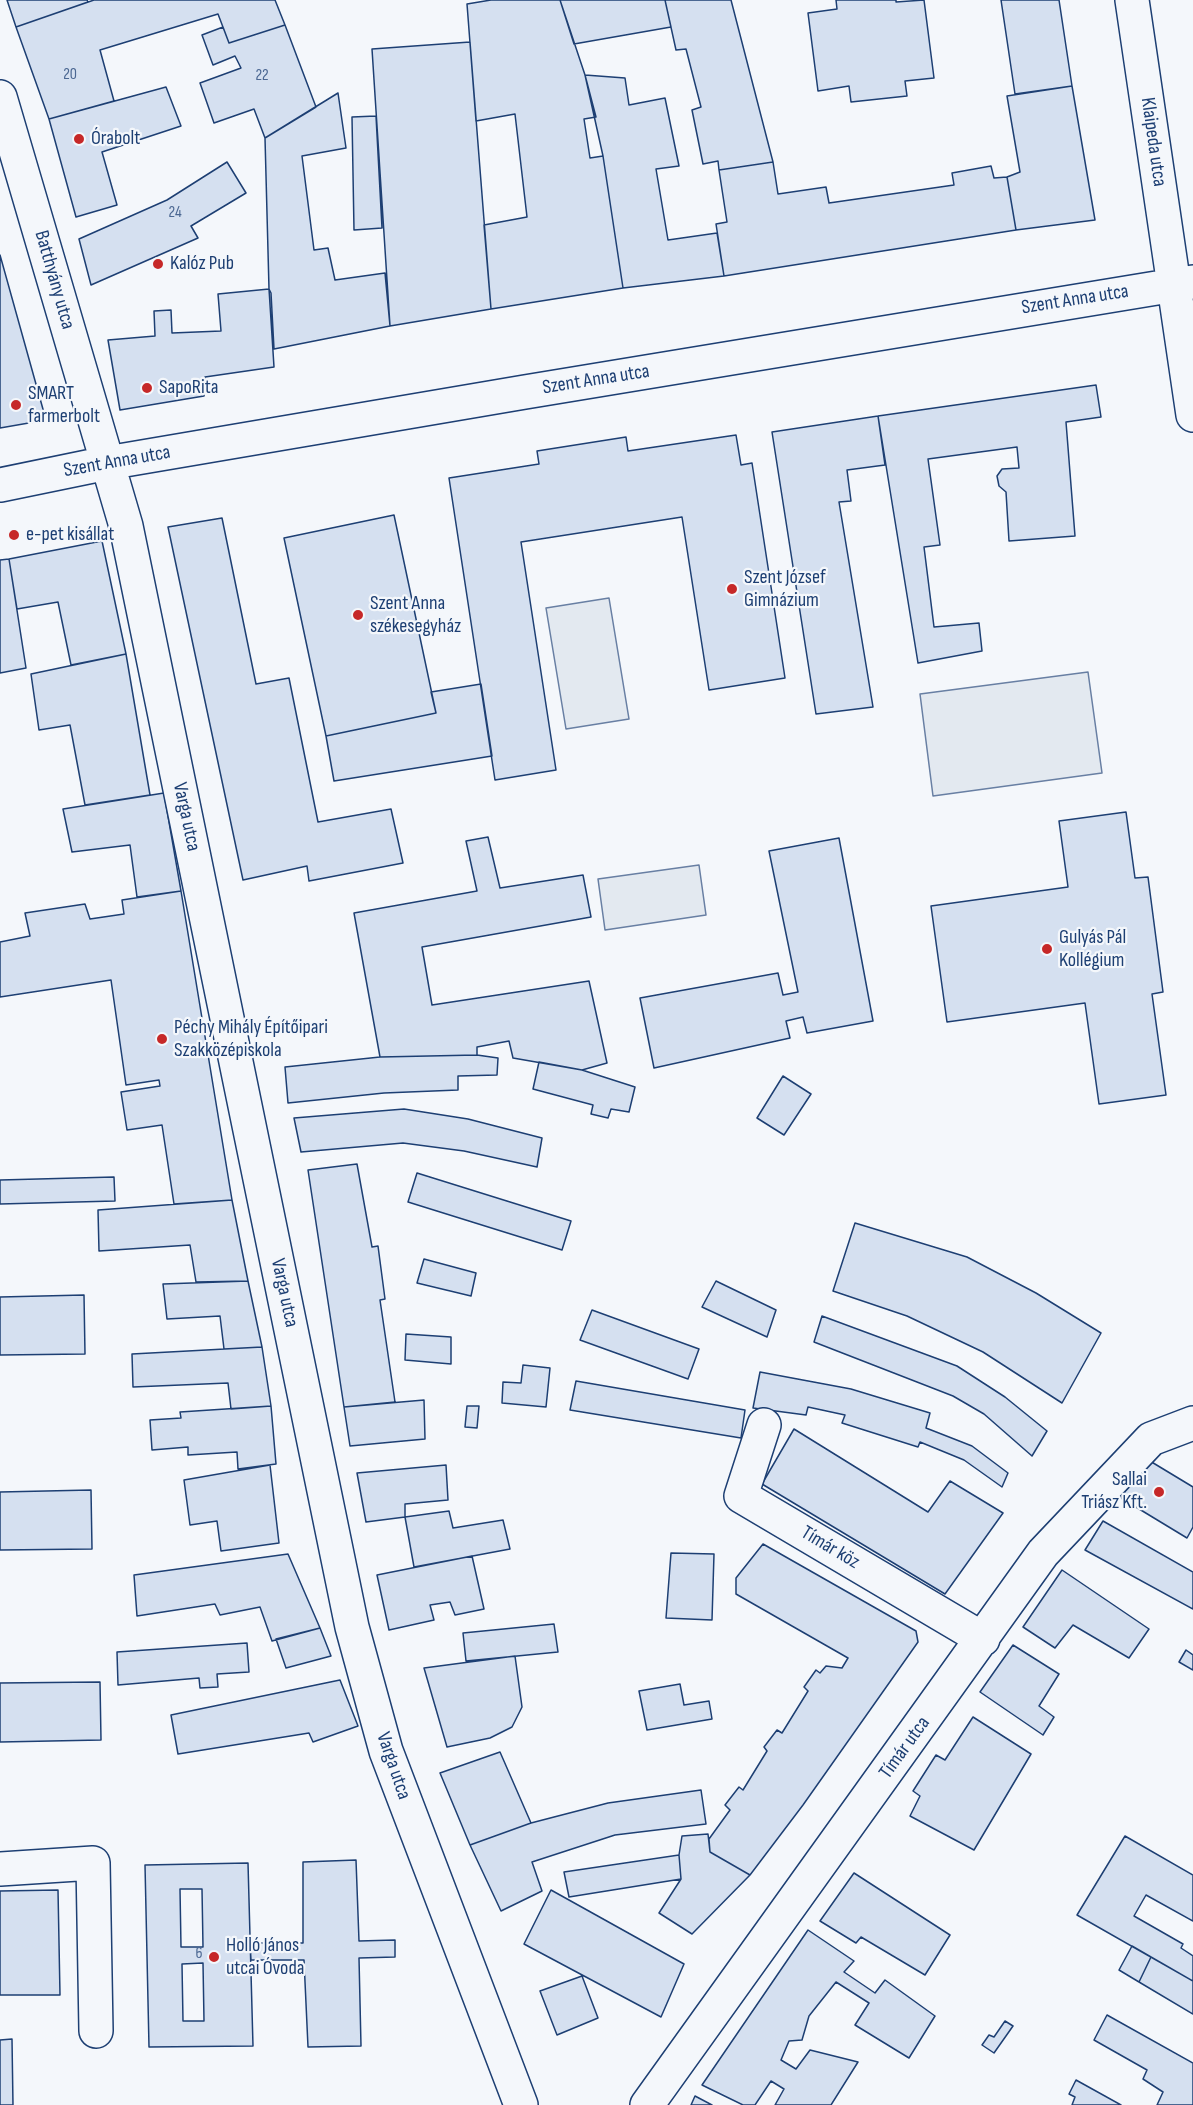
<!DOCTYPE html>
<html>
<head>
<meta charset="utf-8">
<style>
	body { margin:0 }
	canvas { display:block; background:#f4f7fb }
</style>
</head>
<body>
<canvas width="1193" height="2105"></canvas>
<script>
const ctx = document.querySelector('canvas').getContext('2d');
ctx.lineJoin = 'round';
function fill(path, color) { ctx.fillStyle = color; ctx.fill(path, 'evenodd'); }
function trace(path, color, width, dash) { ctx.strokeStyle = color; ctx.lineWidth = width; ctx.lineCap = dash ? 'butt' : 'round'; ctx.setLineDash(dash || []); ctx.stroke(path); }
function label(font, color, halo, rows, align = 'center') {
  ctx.font = font + ' "Sofia Sans Condensed",sans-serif'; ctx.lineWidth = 4.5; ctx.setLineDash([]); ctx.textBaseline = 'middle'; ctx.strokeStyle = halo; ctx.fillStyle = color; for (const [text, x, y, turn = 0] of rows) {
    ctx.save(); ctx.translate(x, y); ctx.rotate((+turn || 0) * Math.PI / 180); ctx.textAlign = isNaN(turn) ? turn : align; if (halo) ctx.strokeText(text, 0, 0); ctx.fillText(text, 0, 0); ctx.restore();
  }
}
const green = new Path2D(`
	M609,598L629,719L566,729L546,608Z
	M1088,672L1102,773L933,796L920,694Z
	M699,865L706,915L605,930L598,879Z`);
fill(green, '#e3e9f0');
trace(green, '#687fa3', 1.5);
const building = new Path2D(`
	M7,0H87L88,2L16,27Z
	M94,0H275L285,25L229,43L218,14L100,50L114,101L49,119L16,27Z
	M491,0H560L585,75L596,117L584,119L590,158L603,156L623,288L491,309L484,225L527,217L515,114L476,121L467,4Z
	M560,0H665L671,27L574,44Z
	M665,0H731L773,162L719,170L718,161L703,164L692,110L701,107L686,49L676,50Z
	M836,0H896V2L924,0L934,78L905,81L907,96L851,102L849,86L818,91L808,13L837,9Z
	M1001,0H1059L1072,86L1015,94Z
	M285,25L316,107L265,138L254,109L214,123L200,83L241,68L235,56L213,65L202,35L223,27L229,43Z
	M470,42L491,309L390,326L372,49Z
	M585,75L625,78L629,105L665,98L679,166L656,169L668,240L717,233L724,276L623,288L603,156Z
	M1072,86L1095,220L1016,230L1007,177L1020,172L1007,96Z
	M166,87L181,126L102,152L117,205L76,217L49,119Z
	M338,93L346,148L302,156L314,250L328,248L335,280L385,273L390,326L274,349L271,293L269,289L265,138Z
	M376,116L382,228L354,230L352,117Z
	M227,162L246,193L191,226L198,238L91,285L79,239L167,200Z
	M773,162L778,194L826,187L829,203L954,185L952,173L991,166L994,178L1007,177L1016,230L724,276L716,224L727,222L719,170Z
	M0,255L46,420L0,428Z
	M269,289L274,367L205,377L204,396L120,410L108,340L155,336L154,311L171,310L172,333L221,331L218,294Z
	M1096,385L1101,417L1066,422L1075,536L1009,541L1006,492L999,486L997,476L1002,469L1019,468L1017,447L928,459L940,545L924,547L934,627L979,623L982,651L918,663L878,416Z
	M878,416L885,465L847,470L851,501L839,502L873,707L816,714L772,432Z
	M736,435L741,465L752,463L785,678L709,690L682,517L521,542L556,770L495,780L449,478L539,464L537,451L626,437L628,451Z
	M394,515L436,713L326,736L284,538Z
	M222,518L256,684L289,678L318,822L391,809L403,863L309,881L307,866L243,880L168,527Z
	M102,541L126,654L71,665L58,602L17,609L9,559Z
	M9,559L26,668L0,673V560Z
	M126,654L150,795L85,805L70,725L39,730L31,674Z
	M481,684L492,756L334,781L326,736L436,713L431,692Z
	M164,793L181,891L137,897L130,845L72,852L63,809Z
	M1126,812L1135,878L1148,877L1163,992L1152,994L1166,1095L1099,1104L1085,1003L947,1022L931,906L1068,887L1059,821Z
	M488,837L500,888L583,875L591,917L422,947L432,1005L589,981L607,1063L582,1070L513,1058L509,1041L477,1047V1055L380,1057L354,913L477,891L466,841Z
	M839,838L873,1021L807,1033L803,1017L786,1021L790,1038L654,1068L640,998L778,973L783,995L798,992L769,851Z
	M181,891L232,1200L174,1204L162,1125L127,1130L121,1092L160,1086L159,1080L126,1085L111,980L0,997V942L30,936L25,913L85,904L90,919L124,914L122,900Z
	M477,1055L498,1058L497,1075L458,1076V1090L384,1093L288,1103L285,1067L380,1057Z
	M539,1062L582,1070L635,1087L629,1112L611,1109L608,1118L591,1114L593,1105L533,1089Z
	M783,1076L811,1094L784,1135L757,1118Z
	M404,1109L468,1119L542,1138L537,1167L464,1151L403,1143L301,1152L294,1118Z
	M357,1164L372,1247L378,1246L385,1299L380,1300L395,1402L344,1407L308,1170Z
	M417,1173L571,1221L562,1250L408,1202Z
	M114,1177L115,1201L0,1204V1180Z
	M232,1200L248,1281L196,1282L190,1245L99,1251L98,1210Z
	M855,1223L967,1257L1036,1293L1101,1333L1062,1403L983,1352L907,1316L833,1291Z
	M424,1259L476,1273L471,1296L417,1283Z
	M248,1281L262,1347L224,1349L220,1316L167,1319L163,1284Z
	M716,1281L776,1310L767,1337L702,1307Z
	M84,1295L85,1354L0,1355V1297Z
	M592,1310L699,1349L688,1379L580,1340Z
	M822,1316L957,1366L1005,1397L1047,1431L1032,1456L984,1414L953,1396L814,1342Z
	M406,1334L451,1337V1364L405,1360Z
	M262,1347L271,1406L231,1409L228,1383L133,1387L132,1354Z
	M523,1365L550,1368L546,1407L502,1403L503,1382L521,1383Z
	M760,1372L851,1389L930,1413L926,1428L972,1446L1008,1473L1002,1487L964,1460L920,1442L918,1447L842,1423L845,1415L808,1407L806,1415L753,1408Z
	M576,1381L745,1410L741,1438L570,1410Z
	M424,1400L425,1439L350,1446L344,1407Z
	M271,1406L276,1464L238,1469L237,1452L188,1455V1447L152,1450L150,1420L181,1418L180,1412Z
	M467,1406H479L477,1428L465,1427Z
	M794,1429L928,1512L950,1481L1003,1513L945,1594L762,1484Z
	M1145,1458L1193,1487V1527L1187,1538L1121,1498Z
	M270,1465L279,1543L221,1551L217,1521L190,1525L184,1480Z
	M446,1465L448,1500L405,1504V1517L366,1522L357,1473Z
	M91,1490L92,1549L0,1550V1492Z
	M449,1511L453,1528L503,1520L510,1549L414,1567L405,1517Z
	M1103,1521L1193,1572V1609L1085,1550Z
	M763,1544L916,1631L918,1642L803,1805L750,1875L710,1852L709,1839L730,1810L725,1805L739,1787L743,1790L767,1751L764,1747L777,1730L782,1733L808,1691L804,1687L816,1670L820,1673L826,1666L842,1668L848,1658L736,1594V1578Z
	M671,1553L714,1554L712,1620L666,1618Z
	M288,1554L320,1628L272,1641L260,1607L220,1615L215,1604L137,1616L134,1575Z
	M472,1556L484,1609L455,1615L450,1602L430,1605L434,1620L389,1630L377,1575Z
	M1062,1570L1149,1629L1129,1658L1073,1625L1055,1648L1023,1627Z
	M554,1624L558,1652L466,1661L463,1633Z
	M320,1628L331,1656L286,1668L276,1639Z
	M247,1643L249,1672L217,1674L218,1687L200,1688L199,1678L118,1685L117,1652Z
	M1013,1645L1059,1674L1039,1706L1054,1717L1043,1735L980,1692Z
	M1186,1650L1193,1655V1670L1179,1662Z
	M515,1656L522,1707L512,1727L490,1738L447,1747L424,1668Z
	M340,1680L358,1726L313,1742L309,1733L178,1754L171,1715Z
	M100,1682L101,1740L0,1742V1683Z
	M680,1684L684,1705L709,1701L712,1719L647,1730L639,1691Z
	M973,1717L1031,1754L974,1850L910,1816L920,1796L913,1791L936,1755L945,1760Z
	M500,1752L531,1823L470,1845L440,1773Z
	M701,1790L706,1824L615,1835L532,1862L542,1891L501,1911L470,1845L531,1823L608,1803Z
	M708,1834L710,1852L750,1875L692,1934L659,1913L681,1879L679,1855L682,1836Z
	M1125,1836L1193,1875V1921L1146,1895L1134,1916L1183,1944L1181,1948L1193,1956V1981L1077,1915Z
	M679,1855L681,1879L569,1897L564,1872Z
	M356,1860L359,1941L395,1940V1957L359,1958L361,2046L308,2047L304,1960H251L250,1943H303V1862Z
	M248,1863L253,2046L149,2047L145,1865ZM180,1889H202L203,1947H181ZM203,1963L204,2021H183L182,1964Z
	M854,1873L950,1935L925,1975L861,1937L856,1943L820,1921Z
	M58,1890L60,1995H0V1891Z
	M551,1890L684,1964L661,2017L524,1944Z
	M808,1930L854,1961L844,1972L875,1993L885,1980L935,2016L909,2058L855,2025L869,2003L836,1982L809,2016L802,2040L789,2041L781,2060L796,2069L810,2050L858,2062L831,2105H775L784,2089L771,2081L755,2105H743L702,2085Z
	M1132,1946L1151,1957L1139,1982L1119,1970Z
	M1151,1957L1193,1981V2014L1139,1982Z
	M582,1976L598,2018L557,2035L540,1991Z
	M1107,2015L1193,2063V2105H1157L1163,2092L1143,2079L1147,2070L1094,2040Z
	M1005,2021L1013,2026L994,2053L982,2045L989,2035L994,2037Z
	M12,2039L13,2105H0V2040Z
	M1076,2080L1121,2105H1072L1075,2097L1069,2094Z
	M695,2096L712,2105H691Z`);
fill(building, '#d5e0f0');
trace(building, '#1d3f73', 1.5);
const minor = new Path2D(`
	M1132,0L1193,415
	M0,97L126,526L352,1627L386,1751L521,2105
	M0,485L107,463L525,392L1193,282
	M764,1425L741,1496L983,1639
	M0,1869L93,1863L96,2031
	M647,2105L1043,1553L1151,1439L1193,1423`);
trace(minor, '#1d3f73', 36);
trace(minor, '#f4f7fb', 33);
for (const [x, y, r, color] of [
	[79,139,6,"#c62828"],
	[158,264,6,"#c62828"],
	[147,388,6,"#c62828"],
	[16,405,6,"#c62828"],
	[14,535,6,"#c62828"],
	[732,589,6,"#c62828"],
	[358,615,6,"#c62828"],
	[1047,949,6,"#c62828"],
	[162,1039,6,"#c62828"],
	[1159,1492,6,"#c62828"],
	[214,1957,6,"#c62828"]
]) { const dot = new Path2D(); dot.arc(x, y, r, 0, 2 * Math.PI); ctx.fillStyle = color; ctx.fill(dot); trace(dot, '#f4f7fb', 2); }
label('16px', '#4b6792', null, [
	["20",70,75],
	["22",262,76],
	["24",175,213],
	["6",199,1954]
]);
label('20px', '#1d3f73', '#f4f7fb', [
	["Órabolt",91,139],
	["Kalóz Pub",170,264],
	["SapoRita",159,388],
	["SMART",28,394],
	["farmerbolt",28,417],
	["e-pet kisállat",26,535],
	["Szent József",744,578],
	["Gimnázium",744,601],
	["Szent Anna",370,604],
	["székesegyház",370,627],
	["Gulyás Pál",1059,938],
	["Kollégium",1059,961],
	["Péchy Mihály Építőipari",174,1028],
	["Szakközépiskola",174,1051],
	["Sallai",1147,1480,"right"],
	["Triász Kft.",1147,1503,"right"],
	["Holló János",226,1946],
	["utcai Óvoda",226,1969]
], 'left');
label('20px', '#1d3f73', '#f4f7fb', [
	["Klaipeda utca",1153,142,82],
	["Batthyány utca",54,280,74],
	["Szent Anna utca",1075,300,-9],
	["Szent Anna utca",596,380,-9],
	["Szent Anna utca",117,462,-10],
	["Varga utca",186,817,78],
	["Varga utca",284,1293,78],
	["Tímár köz",830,1548,31],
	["Tímár utca",905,1748,-54],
	["Varga utca",393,1766,71]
]);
</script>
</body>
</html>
